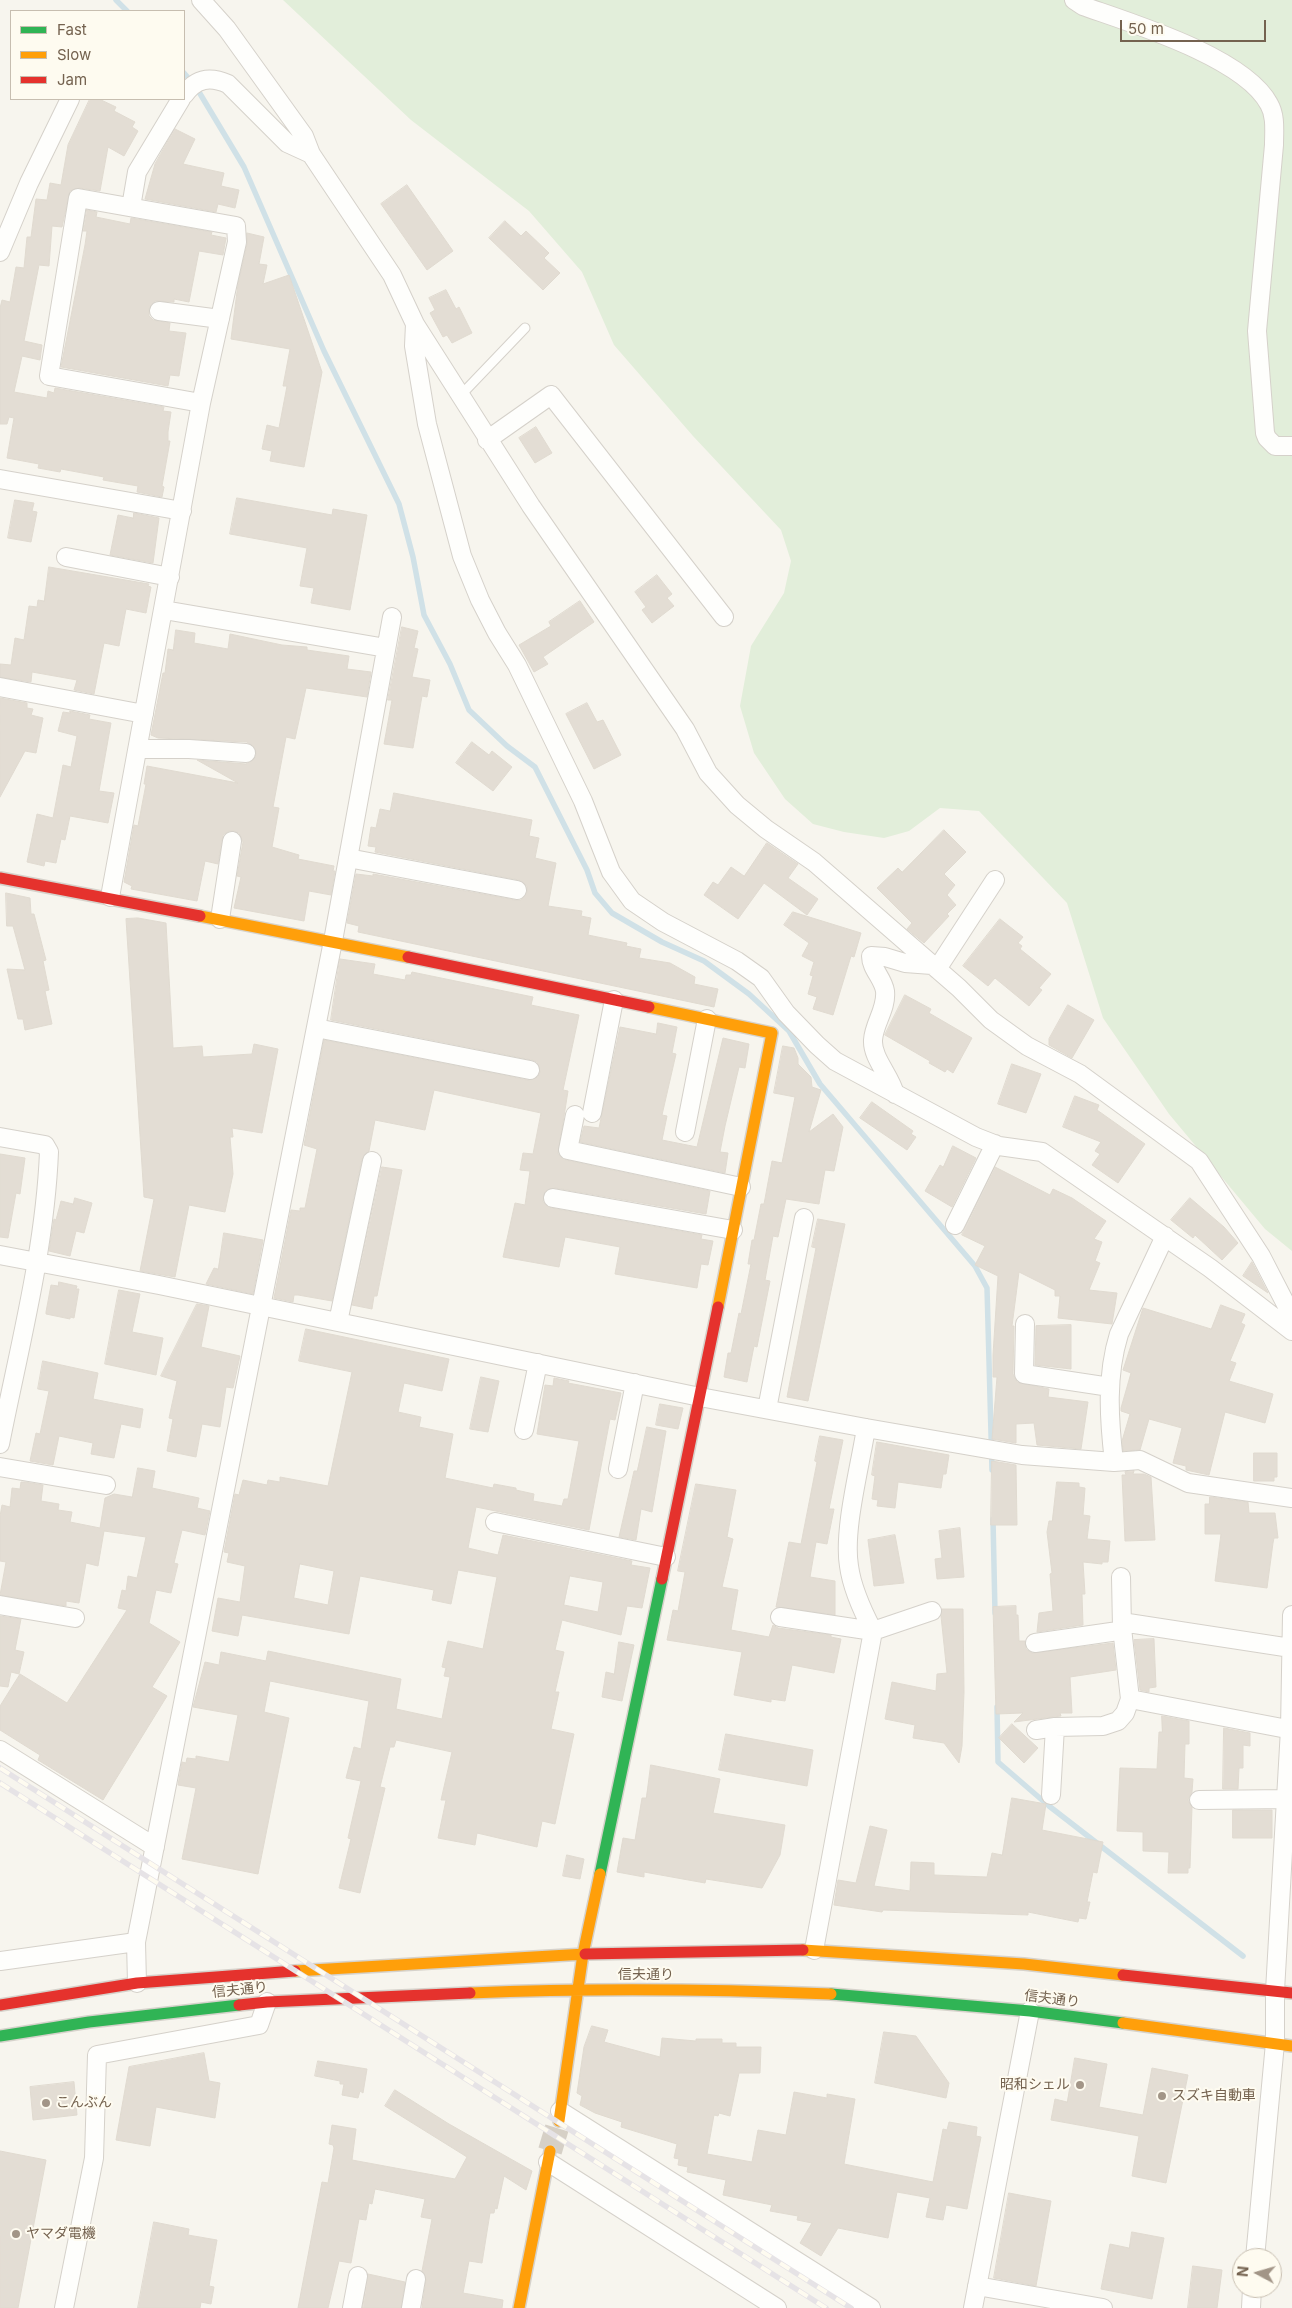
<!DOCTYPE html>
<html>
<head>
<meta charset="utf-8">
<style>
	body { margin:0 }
	#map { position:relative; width:1292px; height:2308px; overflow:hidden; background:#f7f5ee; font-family:Inter,sans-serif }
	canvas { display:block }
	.legend { position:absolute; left:10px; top:10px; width:175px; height:90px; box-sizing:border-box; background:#fefbf0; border:1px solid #c7beb0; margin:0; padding:6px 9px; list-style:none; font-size:15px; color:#74624f }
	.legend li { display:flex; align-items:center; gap:10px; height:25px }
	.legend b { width:25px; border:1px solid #c7beb0 }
	.north { position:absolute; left:1232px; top:2248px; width:50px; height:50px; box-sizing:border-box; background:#fefbf0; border:1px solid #c7beb0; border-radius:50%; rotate:276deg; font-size:14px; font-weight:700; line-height:20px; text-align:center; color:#74624f }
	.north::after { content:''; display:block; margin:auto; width:18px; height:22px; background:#a29587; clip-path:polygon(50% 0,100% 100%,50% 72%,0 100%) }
	.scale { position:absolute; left:1120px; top:20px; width:146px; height:22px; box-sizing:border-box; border:2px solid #74624f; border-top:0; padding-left:6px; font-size:15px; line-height:18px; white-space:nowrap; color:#74624f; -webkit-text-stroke:4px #fefbf0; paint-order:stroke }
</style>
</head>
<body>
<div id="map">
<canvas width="1292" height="2308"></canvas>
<ul class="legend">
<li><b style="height:6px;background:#30b455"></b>Fast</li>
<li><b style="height:6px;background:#ff9f0a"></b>Slow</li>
<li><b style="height:6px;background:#e5322d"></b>Jam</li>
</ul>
<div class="north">N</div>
<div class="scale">50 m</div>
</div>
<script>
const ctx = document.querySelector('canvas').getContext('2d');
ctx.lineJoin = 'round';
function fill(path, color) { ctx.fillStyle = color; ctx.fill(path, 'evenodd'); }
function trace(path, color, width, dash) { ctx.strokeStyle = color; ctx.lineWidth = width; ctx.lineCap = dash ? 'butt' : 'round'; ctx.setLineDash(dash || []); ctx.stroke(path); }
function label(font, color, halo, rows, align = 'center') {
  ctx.font = font + ' Inter,"Noto Sans JP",sans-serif'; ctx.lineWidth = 4; ctx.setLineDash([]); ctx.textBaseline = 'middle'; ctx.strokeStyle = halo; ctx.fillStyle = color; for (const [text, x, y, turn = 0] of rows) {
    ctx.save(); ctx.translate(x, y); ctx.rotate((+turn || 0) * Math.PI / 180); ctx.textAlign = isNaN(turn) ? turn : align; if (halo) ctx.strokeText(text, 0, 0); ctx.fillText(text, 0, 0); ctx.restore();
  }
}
fill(new Path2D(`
	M283,0H1292V1251L1265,1229L1169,1114L1103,1018L1067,903L979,811L940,808L909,831L884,838L844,832L813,824L785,799L754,753L740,706L751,646L784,593L791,561L781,530L693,436L614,345L582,272L529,211L411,120Z`), '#e2eeda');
trace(new Path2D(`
	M116,0L127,11
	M184,73L196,87L244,167L324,351L399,504L413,557L424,615L450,664L469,710L507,746L535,767L587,870L595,893L612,913L662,942L704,961L749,994L789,1031L820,1084L975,1266L987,1288L992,1470
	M993,1519L995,1613
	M997,1707L998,1762L1049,1806L1243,1956`), '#d0e1e7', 5.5);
const building = new Path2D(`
	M90,99H99L116,107L114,111L135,122L132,127L138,131L124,156L108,147L100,191L79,188L70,191L62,227L52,226L49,266L39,265L24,341L42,345L40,360L22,356L14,392L47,398L48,391L54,393L55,388L164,407L163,411L171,412L168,432V441H170L162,486L164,487L162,497L137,492L138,486L103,480L104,477L61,469L60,472L38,468L39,464L7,458L14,418L9,417L7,424H0V308L2,300L10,302L16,267L24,268L27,237H31L36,199L47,200L50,183L61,185L68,145Z
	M175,129L195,139L183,164L224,173L221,186L239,190L235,208L218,204L216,212L145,199L155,164Z
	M407,185L453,251L427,270L381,204Z
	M87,210L97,212L96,217L130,224L131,218L212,232L211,235L226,238L223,255L199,251L189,302L174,299V302L155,301L149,309V316L153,320L170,323L169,331L186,333L179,376L170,375L168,386L61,367L85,245L87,231H83Z
	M505,221L521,236L526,231L549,253L544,258L560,273L543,290L489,238Z
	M247,233L264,237L259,264L267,265L263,284L289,275L322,372L304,467L270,461L272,451L262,449L267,425L279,428L287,386H283L290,349L231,339L238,284L247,244Z
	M446,290L456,309L459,307L472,333L452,343L447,335L443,337L430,313L435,310L429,298Z
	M536,427L552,453L535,463L519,438Z
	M237,498L332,515L333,509L367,515L350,610L311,603L314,588L300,586L307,548L230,534Z
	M15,500L34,503L32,511L37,512L31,542L8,538Z
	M134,513L159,518L153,563L110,555L118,515L133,518Z
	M49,567L149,584L148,586L151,587L146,613L126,609L119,646L104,643L94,694L74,690L77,680L32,672L31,682L0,677V664L11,665L15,638L24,640L29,606L37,607L38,600L44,601Z
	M657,575L672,594L667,598L674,606L652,623L642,610L646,607L635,592Z
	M580,601L594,622L543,657L548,664L534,672L519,645L551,626L549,622Z
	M402,627L418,631L414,648L418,649L412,677L430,680L427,697L422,696L413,748L384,744L392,700H388Z
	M176,630L195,633L194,643L228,649L230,634L282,645L307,647V650L349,656L347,669L371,672L367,697L306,688L295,739L286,737L273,807L279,808L272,847L299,855L298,859L334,866L333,871H335L331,895L309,891L304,921L234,908L241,877L237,876L243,842L239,833L234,831H229L223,835L218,864L205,861L197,901L131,889L132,886L124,882L134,825L138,826L146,784H144L147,766L238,783L197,760L246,764L254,759L256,754L255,748L247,742L158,738L151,735L163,673H165L168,649L173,650Z
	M0,698L27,703V708L33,709L31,715L43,718L36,753L25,751L0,797Z
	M587,703L597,722L603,720L621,755L594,769L566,714Z
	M70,711L90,715L89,719L111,723L99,791L114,793L108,823L70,816L65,840L61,839L56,863L45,861L44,866L27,862L37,814L53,818L63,765L71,767L77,736L58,731L63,712L70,713Z
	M472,742L489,755L492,751L512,767L493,791L456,763Z
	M394,793L532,820L529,836L539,838L535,858L556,863L548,906L582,911L581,916L591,918L588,935L627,943L626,946L641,949L639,958L670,963L695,977L694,984L718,989L714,1007L358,932L359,926L347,923L356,874L373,876V874L515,900H521L527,892V886L519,880L375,852L376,847L368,846L371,827L376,828L380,809L390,811Z
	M944,830L966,852L944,874L955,885L947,895L956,905L947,914L949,916L924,943L907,929L912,923L877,888L898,868L902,872Z
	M767,843L798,864L788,878L818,899L807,915L764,883L738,919L704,895L713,882L718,885L731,867L744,876Z
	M6,893L30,898L31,914H34L46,960L43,961L49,990L45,991L52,1024L25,1030L23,1019H18L7,969L25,970L13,926H7Z
	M793,912L861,933L854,957L851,956L833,1015L813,1009L817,997L808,994L813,976L810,975L814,962L802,956L809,943L784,925Z
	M138,918L166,923L173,1048L202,1046L203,1057L252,1054L254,1044L278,1049L262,1133L232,1128L233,1137H230L233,1174L225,1212L189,1205L175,1277L140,1271L154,1199L144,1197L126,919Z
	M1000,919L1023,937L1018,943L1022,946L1020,949L1051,974L1039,988L1042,990L1029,1006L995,978L988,986L963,966Z
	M340,959L375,964L373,974L405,980L406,975H411L412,972L533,997L531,1005L579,1015L563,1090L568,1091L558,1154L566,1160L710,1191L706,1214L555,1188L545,1192L543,1202L551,1208L702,1235L701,1239L713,1241L708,1265L701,1264L697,1288L615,1274L620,1247L565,1237L559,1267L503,1257L515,1203L525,1205L530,1171L520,1170L523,1153L533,1154L541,1113L434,1090L425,1130L375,1120L369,1151L362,1159L332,1301L298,1295H294L293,1302L274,1298L291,1210L300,1211V1208H305L317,1149L304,1145L324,1040L528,1080L538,1077L540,1072L537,1062L532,1060L331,1020Z
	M905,995L931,1009L929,1013L972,1038L953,1073L947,1069L945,1072L929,1063L930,1061L885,1035Z
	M1068,1005L1094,1020L1072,1058L1049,1045V1039Z
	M658,1023L677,1027L672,1053L676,1054L662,1115L667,1116L662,1140L697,1147L723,1038L749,1044L745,1068L739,1067L725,1126L720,1152L728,1153L725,1173L580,1142L584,1126L599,1128L620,1027L656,1034Z
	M783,1046L794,1048L798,1058V1064L811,1077L812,1087L821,1090L809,1132L833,1114L843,1127L834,1171L825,1170L819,1204L786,1199L778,1237L773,1236L765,1280L770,1281L757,1347L754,1346L747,1382L724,1377L728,1353H731L739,1313L741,1314L751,1264H748L752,1240H754L761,1204H764L772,1161L782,1163L795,1097L774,1093Z
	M1012,1064L1041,1074L1026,1113L998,1104Z
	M1075,1096L1099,1105L1097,1110L1145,1144L1118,1183L1092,1165L1100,1154L1095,1151L1101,1142L1063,1127Z
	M872,1102L913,1131L911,1134L916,1137L907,1150L860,1118Z
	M953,1146L976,1158L952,1207L925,1191L940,1165L943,1167Z
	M0,1154L25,1158L20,1194L16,1193L8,1238L0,1237Z
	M382,1167L402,1170L377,1296H374L372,1309L352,1305Z
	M995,1167L1050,1195L1053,1189L1072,1198L1106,1221L1094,1239L1102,1242L1095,1261L1100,1263L1089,1290L1117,1293L1112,1324L1058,1318L1060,1296H1055V1290L1019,1272L1012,1326H1014L1013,1374L1017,1382L1049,1389L1048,1397L1088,1402L1081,1449L1037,1445L1034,1423L1016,1424V1443L992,1439L997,1377H993V1355L998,1276L975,1265L985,1246L962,1235Z
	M75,1198L92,1203L84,1233L76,1231L70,1256L49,1251L54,1219L56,1220L61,1201L73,1204Z
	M1190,1198L1224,1227L1238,1243L1222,1260L1195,1235L1193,1238L1171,1220Z
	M818,1219L845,1224L808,1401L787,1397L816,1248L812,1247Z
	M224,1233L263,1240L253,1294L206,1284L214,1268L218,1269Z
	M1252,1262L1268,1293L1243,1276Z
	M59,1282L77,1286L76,1289H79L74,1318L70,1317V1319L46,1314V1312L51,1285L58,1286Z
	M119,1290L140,1294L132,1332L163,1338L156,1375L105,1364Z
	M197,1304L209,1306L201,1347L240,1356L233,1388L226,1387L220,1427L202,1424L196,1457L167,1451L173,1419L169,1418L177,1381L161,1376Z
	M1221,1305L1245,1314L1241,1323L1245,1325L1230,1361L1236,1363L1229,1381L1273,1394L1265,1423L1225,1412L1209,1475L1186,1470V1466L1173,1463L1182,1428L1149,1419L1140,1450L1123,1451L1122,1441L1130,1414L1121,1411V1408L1131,1373L1123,1370L1143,1308L1211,1329Z
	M1071,1325V1369L1035,1365L1036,1326Z
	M306,1329L449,1359L442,1391L404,1383L398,1412L421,1417L419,1427L453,1434L445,1478L493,1488L494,1484L516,1488V1490L534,1494L533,1501L562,1506L564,1499H568L579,1441L537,1434L545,1385L553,1386L554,1378L569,1381L568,1383L621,1393L615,1420L610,1419L589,1530L476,1507L468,1548L498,1555L503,1535L632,1561L631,1565L650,1568L642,1608L627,1606L621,1635L562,1620L555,1650L564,1652L555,1692H559L551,1729L574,1734L555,1824L542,1821L537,1847L477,1833L475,1845L438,1838L446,1800H441L452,1752L396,1740L394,1747H390L380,1787L385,1788L360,1893L339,1888L351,1839L348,1838L361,1781L346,1778L354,1747L361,1749L369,1701L270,1681L264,1712L289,1718L258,1874L182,1859L196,1788L178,1785L182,1762L186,1763L187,1758L196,1759V1756L229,1762L238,1715L193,1707L205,1662L219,1665L221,1652L266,1661L268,1651L401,1679L396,1709L442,1719L450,1677L444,1676L446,1668L442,1667L448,1641L483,1649L497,1577L458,1570L451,1604L432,1600L434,1590L360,1576L349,1634L242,1615L238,1636L212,1631L218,1598L240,1602L245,1566L227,1562L229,1553L224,1552L235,1494L239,1495L243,1480L267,1485L268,1480L280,1482V1477L328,1486L352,1372L299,1361ZM300,1564L334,1571L328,1605L294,1598ZM570,1576L603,1582L598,1612L564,1605Z
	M43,1361L98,1373L93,1399L143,1409L140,1428L121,1424L114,1458L91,1454L93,1443L59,1436L53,1465L30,1461L36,1433L40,1434L49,1391L38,1389Z
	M481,1377L499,1381L488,1432L470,1429Z
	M660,1404L683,1408L678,1429L656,1425Z
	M647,1427L666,1431L652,1512L641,1509L636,1540L619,1537L634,1471H637Z
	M820,1436L843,1440L829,1509H834L827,1544L816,1542L810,1577L835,1581V1615L776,1607L789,1542L801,1544L817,1462L815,1461Z
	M877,1442L949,1455L946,1474H943L941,1488L898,1482L895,1508L877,1506L878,1500L872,1499L875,1476L872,1475Z
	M1254,1453H1277V1477H1274V1481H1254Z
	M992,1461L1016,1465L1017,1525H991Z
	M138,1468L155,1471L152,1488L199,1498L197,1508L210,1511L205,1535L182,1530L174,1563L178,1564L171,1593L156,1590L149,1623L180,1642L152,1687L167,1696L103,1800L38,1760L40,1755L0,1730V1706L20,1674L67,1703L127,1610L118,1608L122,1590L126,1591L128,1576L137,1578L146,1537L104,1531L98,1566L86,1563L79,1603L66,1601V1606L0,1595L6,1562L0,1561V1516L2,1505L10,1507L12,1488L20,1489L21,1482H25L43,1485L41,1501L59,1504L58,1510L72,1512L70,1522L100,1528L105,1498L114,1494L132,1497Z
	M1134,1471L1133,1474H1144L1151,1477L1155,1540L1125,1541L1122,1475H1126L1125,1472Z
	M1057,1482L1079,1483V1487L1085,1488L1083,1515L1090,1516L1087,1539L1110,1541L1108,1562H1102V1564L1083,1562L1085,1594H1082L1083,1625L1037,1632L1039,1613L1053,1611L1050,1574L1052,1573L1047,1532L1049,1521H1052Z
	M696,1484L736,1490L727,1537L733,1539L722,1587L738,1590L731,1630L769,1637L773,1625L778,1628L831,1635V1637L841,1639L834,1673L792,1665L785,1701L771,1699V1702L734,1695L742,1652L667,1640L673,1610L678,1611L685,1572L678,1571Z
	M1210,1497L1248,1502L1249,1513H1275L1278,1538H1274L1273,1543L1267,1588L1215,1581L1221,1534H1205V1504H1209Z
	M960,1528L964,1577L937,1579L935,1559L942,1558L939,1531Z
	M895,1535L904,1583L874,1586L868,1540Z
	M1016,1606V1615H1018L1019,1641H1025L1026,1649L1032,1653L1113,1643L1116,1670L1070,1677L1072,1713H1060L1061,1716L1014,1722L1023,1713L996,1714L993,1607Z
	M942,1609H963L964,1692L962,1746L959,1763L944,1743L913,1738L915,1725L885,1719L892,1682L936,1691L937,1674L947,1673L941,1616Z
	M0,1616L21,1619L15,1650L24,1652L19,1674L11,1672L8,1687L0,1686Z
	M1154,1639L1156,1687L1149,1688V1692L1140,1690L1134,1640Z
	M619,1642L634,1645L622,1701L602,1697L606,1672L614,1674Z
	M1162,1716L1189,1721V1744H1185L1184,1778L1193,1779L1192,1792L1188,1800L1192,1807L1190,1868H1188V1873H1168L1169,1852L1143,1851V1832L1117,1831L1120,1768L1157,1769L1159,1732H1162Z
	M1012,1724L1038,1748L1024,1763L999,1738Z
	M1224,1728L1250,1733V1746L1243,1745V1768H1239L1238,1789H1223Z
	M726,1734L813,1750L807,1786L719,1770Z
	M651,1765L720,1779L713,1813L785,1825L780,1855L762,1888L706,1879L705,1883L644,1872V1877L617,1872L623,1838L635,1840L642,1798H646Z
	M1012,1798L1046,1804L1042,1830L1103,1842L1097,1873L1093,1872L1087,1902H1090L1086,1919L1079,1918L1078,1922L1028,1912V1915L883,1910L882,1912L834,1905L838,1880L856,1883L870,1826L887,1830L874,1886L910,1891L911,1862L934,1863V1875L987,1877L992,1853L1002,1855Z
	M1233,1810H1272V1838H1233Z
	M567,1855L584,1859L580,1879L563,1876Z
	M592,2026L608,2030L604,2042L660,2057L662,2038L696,2041V2039H722V2043H736V2047H761L760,2073H739L730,2116L719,2113L718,2116L714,2115L707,2154L752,2162L758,2130L786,2135L794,2092L827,2098V2094L855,2099L844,2164L933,2182L943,2129L947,2130L949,2122L977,2127L976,2136L981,2137L967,2209L946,2205L943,2220L926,2217L930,2198L897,2192L888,2238L838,2228L821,2256L800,2243L812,2223L797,2220L798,2216L770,2211L772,2205L723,2195L726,2180L687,2172L688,2167L678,2165L679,2159L674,2158L677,2144L621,2127L622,2122L595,2113L580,2105L582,2096L577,2093L584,2047Z
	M884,2032L916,2036L949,2083L946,2098L875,2083Z
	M204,2053L209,2081L220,2083L215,2118L156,2107L150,2146L116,2140L129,2067Z
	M1075,2058L1107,2064L1099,2107L1143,2115L1152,2068L1188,2075L1166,2183L1132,2176L1139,2136L1051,2120L1055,2099L1067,2102Z
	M318,2061L367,2069L363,2093L360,2091L358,2098L342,2095L344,2084H340V2081L315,2076Z
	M74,2082L77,2115L33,2120L30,2087Z
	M395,2090L449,2124L532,2171L526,2190L504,2176L497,2209L495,2208L494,2213H490L482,2263L469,2261L463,2293L503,2300L502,2308H422L426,2280L422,2271L432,2219L421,2217L425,2199L375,2189L372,2204L369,2203L366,2220L359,2219L351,2263L339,2261L328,2308H298L322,2182L328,2183L334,2148L333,2145L329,2144L332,2125L356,2129L352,2160L455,2179L467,2157L385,2106Z
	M0,2151L46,2160L18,2308H0Z
	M1009,2193L1051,2201L1036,2286L994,2278Z
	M154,2222L189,2229L188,2235L217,2240L209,2286L214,2287L211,2304L201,2302L200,2308H138Z
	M1132,2232L1164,2238L1152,2299L1101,2289L1110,2244L1129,2248Z
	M1193,2266L1222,2270L1217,2308H1188Z
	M368,2274L405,2282L401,2308H363Z`);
fill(building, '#e3ddd4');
trace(building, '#e0dad0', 1);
trace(new Path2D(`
	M550,2151L559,2121`), '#d6d0c6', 24, [24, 12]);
const lane = new Path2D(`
	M460,396L525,328`);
const street = new Path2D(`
	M201,0L227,29L304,136L311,154L392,275L415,324L414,346L427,424L462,556L480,600L497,633L517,665L583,801L611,872L632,901L663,922L737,961L761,978L786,1013L817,1045L835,1061L976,1137L999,1146L1042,1152L1210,1268L1292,1331
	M1074,0L1083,6C1131,23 1244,57 1269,104C1276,116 1274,131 1274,145L1257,331L1265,433L1267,438L1275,446H1292
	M184,95C196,78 210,76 228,84L287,143L311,154
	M131,207L137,172L181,99
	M0,252L29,183L70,99
	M159,311L220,319
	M415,324L531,506L685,729L708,773L737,805L766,829L814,862L959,988L991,1020L1027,1046L1080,1074L1199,1161L1261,1256L1292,1316
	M487,440L551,395L724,617
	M0,479L182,511
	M66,557L170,577
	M164,610L386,648
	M0,687L144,714
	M138,749H189L246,753
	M348,858L517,890
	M110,897L201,403L237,242L236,226L78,198L49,376L201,403
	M220,919L232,841
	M937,969L995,880
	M316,1028L530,1070
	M895,1094C890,1075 872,1058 873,1040C874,1023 887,1009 885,991C883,978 871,969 871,956L885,957L905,963L932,965
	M592,1113L614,1000
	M575,1115L568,1150L741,1187
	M685,1132L707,1019
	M0,1137L45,1145L49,1152C45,1250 19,1348 0,1444
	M553,1198L733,1230
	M955,1225L995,1144
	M0,1255L159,1285L700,1397L866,1428L1022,1455L1114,1462L1140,1460L1188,1483L1292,1498
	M338,1322L372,1161
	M1025,1324L1024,1374L1110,1387
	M767,1409L804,1218
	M866,1428C860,1467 843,1530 849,1566C852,1589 863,1612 873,1631
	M524,1430L538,1363
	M1114,1462C1109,1419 1106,1376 1119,1334L1165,1236
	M0,1467L106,1485
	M618,1469L635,1383
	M495,1522L666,1557
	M0,1605L75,1618
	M780,1617L873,1631
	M1035,1643L1118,1631L1128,1623L1291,1648
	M1130,1699L1292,1730
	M1036,1730L1055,1727L1103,1726L1118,1721L1125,1713L1130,1699L1122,1628L1121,1577
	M0,1750L155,1847
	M1051,1795L1055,1727
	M1199,1800L1287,1799
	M136,1942L137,1983
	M814,1950L873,1631L932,1611
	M0,1961L136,1942L333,941L392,617
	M560,2111L871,2308
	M548,2162L777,2308
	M1255,2258L1275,2043V1991L1290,1729L1292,1615
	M977,2286L1103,2308
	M64,2308L94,2158L97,2055L259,2025L267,2002
	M352,2308L358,2276
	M411,2308L416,2279
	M973,2308L1030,2011
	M1251,2308L1252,2288`);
const fast = new Path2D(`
	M600,1874L662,1579
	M831,1994L1030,2011L1123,2023
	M0,2036L89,2022L239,2005`);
const slow = new Path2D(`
	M200,916L408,957
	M649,1007L772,1033L718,1307
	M803,1950L1024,1964L1123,1975
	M295,1971L585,1954
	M470,1993C591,1988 710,1989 831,1994
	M1123,2023L1292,2046
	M559,2121L583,1954L600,1874
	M519,2308L550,2151`);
const jam = new Path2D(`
	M0,878L200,916
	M408,957L649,1007
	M662,1579L718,1307
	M585,1954L803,1950
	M1123,1975L1292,1993
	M0,2005L137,1983L295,1971
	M239,2005L267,2002L470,1993`);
trace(lane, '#d5d1ca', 11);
trace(street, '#d5d1ca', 20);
trace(fast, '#d6d2cb', 14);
trace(slow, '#d6d2cb', 14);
trace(jam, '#d6d2cb', 14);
trace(lane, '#fefefc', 9);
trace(street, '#fefefc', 18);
trace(fast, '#30b455', 11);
trace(slow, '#ff9f0a', 11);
trace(jam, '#e5322d', 11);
const rail = new Path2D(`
	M0,1768L851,2308
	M0,1783L826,2308`);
trace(rail, '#e6e3e6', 5.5);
trace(rail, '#fefbf0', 4, [11]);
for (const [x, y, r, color] of [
	[1080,2085,5,"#a29587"],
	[1162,2096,5,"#a29587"],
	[46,2103,5,"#a29587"],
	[16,2234,5,"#a29587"]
]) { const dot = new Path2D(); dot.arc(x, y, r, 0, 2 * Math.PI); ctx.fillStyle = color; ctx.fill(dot); trace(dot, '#fefbf0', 2); }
label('14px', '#74624f', '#fefbf0', [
	["信夫通り",646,1975],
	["信夫通り",240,1990,-6],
	["信夫通り",1052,1999,7]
]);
label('14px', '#74624f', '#fefbf0', [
	["昭和シェル",1070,2085,"right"],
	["スズキ自動車",1172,2096],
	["こんぶん",56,2103],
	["ヤマダ電機",26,2234]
], 'left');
</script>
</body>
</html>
